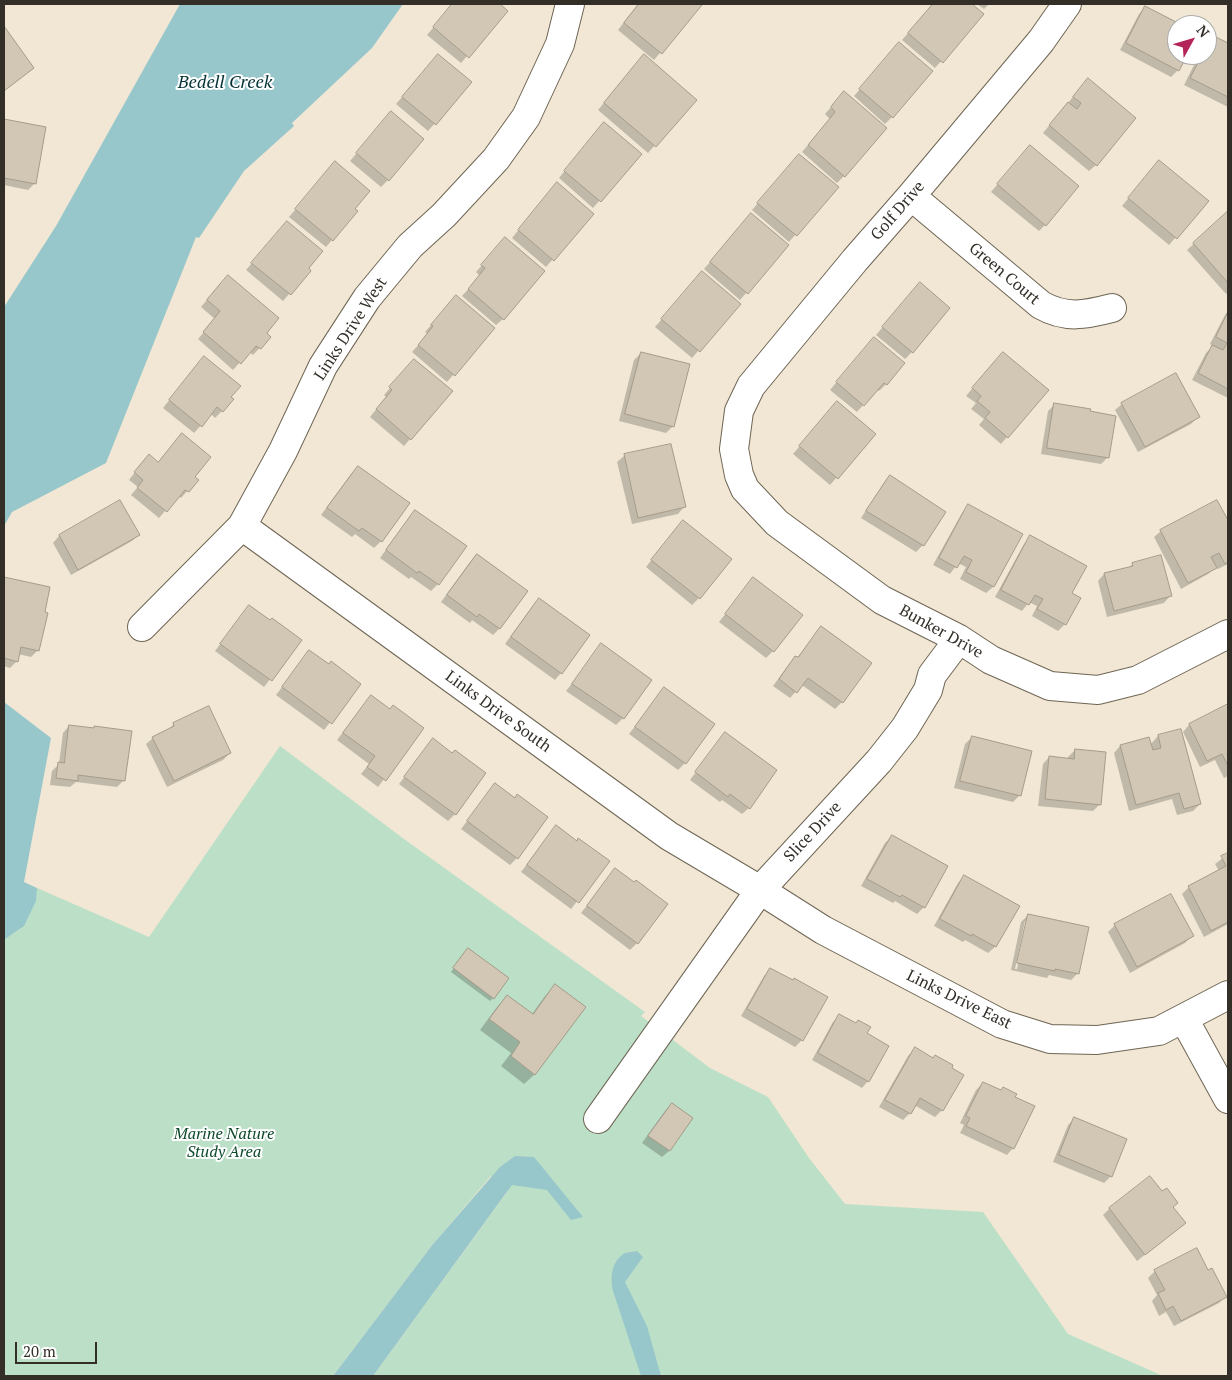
<!DOCTYPE html>
<html>
<head>
<meta charset="utf-8">
<style>
	body { margin:0 }
	#map { position:relative; width:1232px; height:1380px; overflow:hidden; background:#f1e7d4; font-family:"PT Serif",serif }
	canvas { display:block }
	.frame { position:absolute; inset:0; border:5px solid #332f28; pointer-events:none }
	.north { position:absolute; left:1167px; top:15px; width:50px; height:50px; box-sizing:border-box; background:#fff; border:1px solid #adaca9; border-radius:50%; rotate:51deg; font-size:14px; font-weight:700; line-height:20px; text-align:center; color:#332f28 }
	.north::after { content:''; display:block; margin:auto; width:18px; height:22px; background:#b32559; clip-path:polygon(50% 0,100% 100%,50% 72%,0 100%) }
	.scale { position:absolute; left:15px; top:1342px; width:82px; height:22px; box-sizing:border-box; border:2px solid #332f28; border-top:0; padding-left:6px; font-size:15px; line-height:18px; white-space:nowrap; color:#332f28; -webkit-text-stroke:4px #fff; paint-order:stroke }
</style>
</head>
<body>
<div id="map">
<canvas width="1232" height="1380"></canvas>
<div class="frame"></div>
<div class="north">N</div>
<div class="scale">20 m</div>
</div>
<script>
const ctx = document.querySelector('canvas').getContext('2d');
ctx.lineJoin = 'round';
function fill(path, color) { ctx.fillStyle = color; ctx.fill(path, 'evenodd'); }
function trace(path, color, width, dash) { ctx.strokeStyle = color; ctx.lineWidth = width; ctx.lineCap = dash ? 'butt' : 'round'; ctx.setLineDash(dash || []); ctx.stroke(path); }
function label(font, color, halo, rows, align = 'center') {
  ctx.font = font + ' "PT Serif",serif'; ctx.lineWidth = 4; ctx.setLineDash([]); ctx.textBaseline = 'middle'; ctx.strokeStyle = halo; ctx.fillStyle = color; for (const [text, x, y, turn = 0] of rows) {
    ctx.save(); ctx.translate(x, y); ctx.rotate((+turn || 0) * Math.PI / 180); ctx.textAlign = isNaN(turn) ? turn : align; if (halo) ctx.strokeText(text, 0, 0); ctx.fillText(text, 0, 0); ctx.restore();
  }
}
fill(new Path2D(`
	M280,746L404,839L645,1012L641,1016L710,1068L768,1097L809,1158L845,1204L983,1212L1068,1334L1163,1376H373L508,1191L491,1176L433,1244L333,1376H4V940L20,929L37,888L149,937Z`), '#bcdfc7');
fill(new Path2D(`
	M180,4H403L372,48L292,123L294,126L244,171L199,238L196,237L106,463L12,512L4,526V307L56,226Z
	M4,702L51,738L24,882L37,888L36,901L24,926L4,940Z
	M515,1156L534,1157L583,1217L571,1220L547,1190L512,1185L373,1376H333L433,1244L500,1167Z
	M637,1251L643,1257L625,1282L647,1326L661,1376H641L613,1291C610,1278 611,1261 625,1253C628,1252 634,1252 637,1251Z`), '#98c7cb');
fill(new Path2D(`
	M453,4H498L506,11L461,63L427,35Z
	M638,4H698L700,5L654,60L618,30Z
	M933,4H970L982,15L935,68L902,40Z
	M977,4H989L984,9Z
	M1146,7L1180,25H1177V55H1186L1178,70L1171,77L1120,50L1139,14Z
	M4,29L33,68L4,91Z
	M1212,37L1228,45V107L1184,85L1199,55H1207V42Z
	M893,51L892,117L885,124L854,96Z
	M438,56L470,83L428,131L396,104Z
	M637,63L695,100L648,153L598,110Z
	M1082,86L1096,165L1089,171L1043,133Z
	M838,99L844,176L837,183L802,152L830,119L825,114Z
	M4,120L45,128L35,183L28,190L4,185Z
	M385,120L388,180L381,187L350,161Z
	M598,130L640,154L593,208L559,178Z
	M1030,146L1045,225L1039,231L991,192Z
	M793,162L837,187L789,242L752,210Z
	M1153,168L1207,201L1169,245L1122,206Z
	M329,170L353,209L332,240L326,247L289,217Z
	M551,190L592,214L546,267L512,238Z
	M1228,212V292L1226,294L1187,250Z
	M745,221L787,246L740,300L704,269Z
	M287,222L307,268L309,271L283,301L246,270Z
	M499,246L503,319L496,325L462,296L480,276L476,272Z
	M695,280L739,304L692,358L655,327Z
	M221,283L270,337L253,355L249,352L233,370L198,339L215,319L201,307Z
	M913,291L912,352L905,359L876,335Z
	M450,303L494,328L447,382L412,352L428,334L425,332Z
	M1228,311V398L1192,380L1206,353L1213,346L1210,344L1225,315Z
	M867,346L903,363L886,384L879,391L877,389L857,412L830,390Z
	M641,353L673,426L666,433L619,421L634,360Z
	M996,360L1007,437L1001,444L979,425L984,419L971,409L976,403L966,396Z
	M198,364L230,398L222,411L215,418L211,414L194,433L163,408Z
	M408,367L410,439L404,446L370,417L386,397L384,395Z
	M1055,404L1108,457L1101,464L1041,454L1048,411Z
	M1122,404L1198,417L1191,424L1138,452L1115,410Z
	M831,409L874,434L830,485L793,454Z
	M182,435L194,477L197,480L181,498L178,496L159,518L131,495L138,487L129,480L142,463H158Z
	M670,445L684,507L678,514L632,524L617,462L624,456Z
	M358,467L381,541L374,548L355,534L352,537L321,515L351,474Z
	M890,476L923,545L916,552L861,518L884,483Z
	M1217,501L1228,523V564L1218,569L1216,567L1208,574L1181,589L1154,537L1161,531Z
	M120,502L138,535L132,541L71,575L53,543L59,536Z
	M969,506L1021,535L993,587L986,593L960,579L966,567L958,563L950,574L933,565L962,513Z
	M416,511L465,547L438,584L431,591L411,577L409,579L380,558L409,518Z
	M676,529L699,598L692,605L646,567Z
	M1030,537L1070,594L1065,624L1058,631L1032,616L1037,606L1029,602L1022,611L995,597L1024,544Z
	M477,555L500,628L493,635L472,620L470,623L441,602L470,562Z
	M1133,564L1170,596L1164,603L1107,617L1098,581L1104,574L1128,568Z
	M4,578L38,650L31,657L18,654L17,661L10,668L4,666Z
	M754,578L773,651L766,658L719,622Z
	M539,600L561,673L555,680L505,644L532,607Z
	M249,606L300,640L264,687L215,651Z
	M821,628L870,663L842,702L835,709L802,685L790,698L773,686L789,664L797,658Z
	M602,645L623,718L616,725L566,691Z
	M309,652L360,684L324,730L276,695Z
	M664,689L685,763L678,770L629,734Z
	M371,696L390,710L422,729L378,787L361,774L369,764L337,740Z
	M1228,706V776L1224,778L1215,760L1200,767L1183,732L1189,725Z
	M174,724L230,753L223,760L167,787L146,744L153,738L167,731Z
	M69,726L92,729L94,727L124,780L117,787L76,782L70,787L50,785L52,771L59,764L63,733Z
	M725,733L749,808L742,814L722,800L720,802L690,780Z
	M1158,736L1200,804L1193,811L1177,815L1172,799L1129,811L1114,753L1120,746L1149,739L1150,745Z
	M972,737L1020,795L1013,802L954,788L965,744Z
	M433,740L452,754L455,814L448,821L399,784Z
	M1075,750L1100,804L1093,811L1038,806L1043,764L1049,757L1068,759V757Z
	M495,785L517,858L510,865L461,829Z
	M550,834L576,842L608,862L571,909L521,872Z
	M892,836L924,907L917,914L895,901L893,903L861,886L885,843Z
	M1228,854V924L1204,937L1182,894L1188,888L1219,871L1215,864Z
	M615,870L637,943L630,950L581,913Z
	M965,876L1018,906L995,947L988,953L965,940L963,942L934,926L958,883Z
	M1028,915L1078,973L1071,980L1049,975L1047,978L1011,970L1021,922ZM1025,921H1027L1017,969H1015Z
	M1115,925L1192,936L1185,943L1130,973L1108,932Z
	M465,952L493,998L490,1001L451,972Z
	M770,969L802,1040L795,1047L741,1016L764,976Z
	M555,986L535,1074L524,1084L501,1066L511,1053L480,1030L497,1007L507,996L532,1014L545,996Z
	M840,1015L865,1033L868,1081L862,1088L812,1060L833,1022Z
	M915,1049L942,1110L935,1117L914,1105L910,1113L903,1120L879,1107L908,1056Z
	M983,1083L1000,1091L1003,1088L1014,1098L1013,1148L1007,1155L960,1133L964,1125L960,1123L976,1090Z
	M672,1104L692,1118L669,1151L662,1157L642,1143L665,1111Z
	M1074,1119L1111,1176L1104,1183L1053,1162L1068,1125Z
	M1172,1207L1185,1223L1137,1261L1103,1215L1110,1208Z
	M1155,1271H1207L1225,1297L1219,1303L1174,1326L1166,1312L1159,1316L1152,1301L1157,1295L1148,1278Z`), '#0003');
const building = new Path2D(`
	M452,4H500L508,11L469,58L433,27Z
	M639,4H700L702,5L662,54L624,23Z
	M933,4H972L984,14L943,63L908,33Z
	M1145,6L1182,25H1177V55H1187L1179,71L1126,43Z
	M4,26L34,68L4,91Z
	M1212,35L1228,43V97L1190,78L1202,55H1207V45Z
	M899,42L933,71L893,118L859,89Z
	M438,54L472,82L436,125L402,97Z
	M644,54L697,100L656,147L604,103Z
	M1088,78L1136,118L1097,166L1049,125L1068,102L1077,109L1081,103L1073,97Z
	M844,91L887,128L845,177L808,145L835,112L831,107Z
	M391,111L424,139L389,181L356,153Z
	M4,119L46,127L36,184L4,178Z
	M604,122L642,154L601,202L564,171Z
	M1030,145L1079,186L1046,226L997,184Z
	M799,154L839,187L797,236L757,203Z
	M1159,160L1209,201L1177,239L1128,198Z
	M335,161L370,191L355,209L358,211L333,241L295,209Z
	M557,182L594,214L554,261L518,230Z
	M1228,211V283L1193,243Z
	M751,213L789,245L748,294L710,262Z
	M287,221L323,251L309,268L311,271L291,295L251,263Z
	M505,237L545,271L504,320L468,289L485,268L481,265Z
	M702,271L741,304L700,352L661,319Z
	M228,275L279,318L267,333L271,337L261,349L256,346L241,364L203,332L220,311L207,300Z
	M920,282L950,308L913,353L882,327Z
	M456,295L495,328L455,376L418,345L433,326L431,325Z
	M1228,312V389L1198,373L1212,345L1223,350L1227,343L1216,337Z
	M874,337L905,363L887,385L884,383L864,406L836,382Z
	M641,352L690,364L674,427L625,414Z
	M1003,352L1049,390L1008,438L985,418L990,412L977,401L981,396L972,388Z
	M204,356L241,386L231,397L234,399L223,412L217,407L202,427L169,400Z
	M414,359L453,391L411,440L376,409L392,390L389,387Z
	M1176,373L1200,417L1145,447L1121,403Z
	M837,401L876,434L838,479L799,446Z
	M1054,403L1091,409L1090,411L1116,416L1109,458L1047,448Z
	M182,433L211,457L195,477L199,480L189,492L185,490L167,512L137,488L143,480L134,472L149,454L158,462Z
	M671,444L686,507L638,518L624,454Z
	M358,466L410,503L382,542L362,528L359,531L327,508Z
	M890,475L946,512L924,546L866,511Z
	M120,500L140,535L78,570L59,535Z
	M1217,500L1228,520V562L1225,564L1219,553L1211,557L1217,568L1188,583L1160,530Z
	M968,504L1023,534L994,587L966,572L972,560L964,556L957,568L939,558Z
	M415,510L467,546L439,585L419,571L417,573L386,550Z
	M683,520L732,559L700,599L651,560Z
	M1030,535L1087,566L1072,593L1081,598L1066,625L1037,609L1043,599L1035,595L1029,605L1001,590Z
	M477,554L528,591L500,629L479,614L477,617L447,595Z
	M1161,555L1172,596L1114,611L1104,573L1133,566L1132,563Z
	M4,577L50,587L45,612L48,613L39,651L21,647L18,662L4,658Z
	M753,577L803,615L774,652L725,614Z
	M539,598L590,635L562,674L511,637Z
	M249,605L270,620L272,618L302,640L272,681L220,644Z
	M821,626L872,663L843,703L808,678L797,693L779,679L795,656L798,657Z
	M601,643L652,680L624,719L572,684Z
	M309,650L329,664L331,661L361,684L332,724L282,687Z
	M664,687L715,724L686,764L635,727Z
	M371,695L390,709L393,705L424,728L386,781L367,767L375,756L343,733Z
	M1228,704V766L1222,754L1207,761L1189,724Z
	M209,706L231,753L174,781L152,737L174,726L173,723Z
	M69,725L94,728V726L132,731L125,781L78,775V781L56,778L58,762L64,763Z
	M1181,729L1201,804L1184,809L1179,793L1136,805L1120,745L1149,737L1153,750L1161,748L1158,735Z
	M725,732L777,770L750,809L730,794L728,797L695,772Z
	M972,736L1032,751L1021,796L960,781Z
	M433,738L452,753L455,750L486,773L456,815L404,777Z
	M1075,749L1106,752L1101,805L1045,799L1049,756L1074,759Z
	M495,783L515,798L517,794L548,817L518,859L467,821Z
	M556,825L577,841L578,838L610,861L579,903L527,865Z
	M892,835L948,866L925,908L902,895L900,897L867,879Z
	M1228,853V922L1211,931L1188,886L1226,866L1221,856Z
	M615,868L634,882L636,880L668,904L638,944L587,906Z
	M964,875L1020,906L996,947L972,934L971,936L940,919Z
	M1171,894L1194,936L1137,967L1114,924Z
	M1028,914L1089,927L1079,974L1055,969V971L1017,963Z
	M468,948L509,978L494,999L453,968Z
	M770,968L793,980L794,978L828,997L803,1041L747,1009Z
	M555,984L586,1007L535,1075L511,1056L520,1042L489,1019L507,995L533,1014Z
	M839,1014L856,1023L858,1020L871,1027L867,1033L889,1046L869,1082L818,1053Z
	M915,1047L933,1058L935,1055L953,1065L952,1068L964,1075L943,1111L920,1098L911,1114L885,1100Z
	M983,1082L1001,1090L1003,1087L1017,1094L1015,1097L1035,1106L1014,1149L966,1126L970,1118L966,1116Z
	M672,1103L693,1118L670,1151L648,1136Z
	M1074,1117L1127,1139L1112,1177L1059,1155Z
	M1150,1176L1162,1191L1167,1188L1178,1203L1173,1207L1186,1223L1145,1255L1109,1208Z
	M1197,1248L1208,1270L1212,1268L1227,1297L1181,1321L1173,1306L1166,1310L1158,1293L1165,1290L1154,1270Z`);
fill(building, '#d2c7b5');
trace(building, '#a59b8a', 1);
const minor = new Path2D(`
	M1067,4L1041,41L911,196L855,260L751,386L739,411L734,449L739,475L745,489L777,523L882,600L959,639L991,660L1050,686L1098,690L1138,680L1228,634
	M911,196L1041,305C1066,319 1085,315 1112,308
	M242,526L669,836L760,890L823,930L1002,1024L1050,1039L1097,1040L1159,1031L1228,995
	M142,627L242,526L283,451L323,366L367,298L410,246L444,215L496,159L526,117L560,44L570,4
	M1184,1019L1228,1099
	M598,1119L760,890L879,761L905,728L928,690L932,675L959,639`);
trace(minor, '#6e6554', 30);
trace(minor, '#fff', 28);
label('16px', '#332f28', '#fff', [
	["Golf Drive",898,211,-49],
	["Green Court",1004,274,40],
	["Links Drive West",351,329,-57],
	["Bunker Drive",941,632,29],
	["Links Drive South",498,712,36],
	["Slice Drive",813,832,-47],
	["Links Drive East",959,1000,26]
]);
label('italic 16px', '#0d492b', '#fff', [
	["Marine Nature",224,1134],
	["Study Area",224,1152]
]);
label('italic 18px', '#043337', '#fff', [
	["Bedell Creek",225,83]
]);
</script>
</body>
</html>
